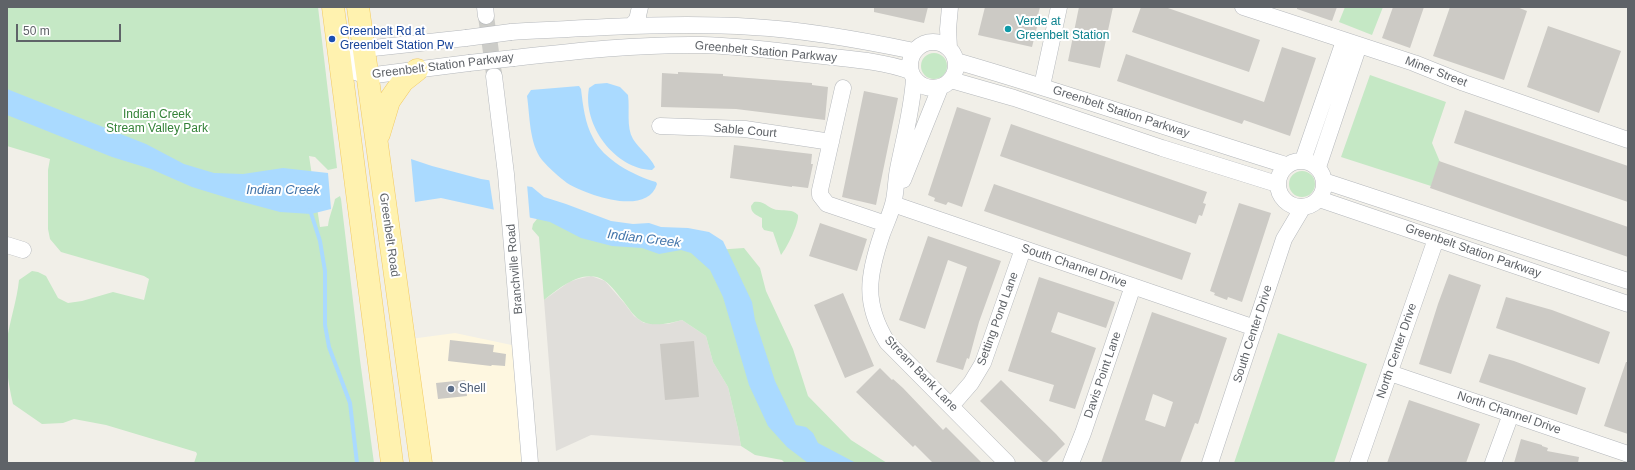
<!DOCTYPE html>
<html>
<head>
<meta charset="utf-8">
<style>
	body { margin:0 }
	#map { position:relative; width:1635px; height:470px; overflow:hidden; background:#f1efe8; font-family:Helvetica,sans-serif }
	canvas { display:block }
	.frame { position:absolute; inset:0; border:8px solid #5f6368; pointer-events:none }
	.scale { position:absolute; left:16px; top:24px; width:105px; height:18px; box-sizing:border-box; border:2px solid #5f6368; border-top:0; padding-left:5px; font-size:12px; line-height:14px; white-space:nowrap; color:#5f6368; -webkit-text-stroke:3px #fff; paint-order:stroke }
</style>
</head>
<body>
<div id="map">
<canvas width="1635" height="470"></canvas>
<div class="frame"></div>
<div class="scale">50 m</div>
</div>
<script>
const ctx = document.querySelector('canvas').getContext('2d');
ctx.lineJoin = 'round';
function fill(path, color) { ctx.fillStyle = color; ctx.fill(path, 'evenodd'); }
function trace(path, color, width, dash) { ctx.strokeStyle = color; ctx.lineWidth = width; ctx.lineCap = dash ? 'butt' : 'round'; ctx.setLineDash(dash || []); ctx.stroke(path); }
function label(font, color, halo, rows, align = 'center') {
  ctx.font = font + ' Helvetica,sans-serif'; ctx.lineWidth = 4; ctx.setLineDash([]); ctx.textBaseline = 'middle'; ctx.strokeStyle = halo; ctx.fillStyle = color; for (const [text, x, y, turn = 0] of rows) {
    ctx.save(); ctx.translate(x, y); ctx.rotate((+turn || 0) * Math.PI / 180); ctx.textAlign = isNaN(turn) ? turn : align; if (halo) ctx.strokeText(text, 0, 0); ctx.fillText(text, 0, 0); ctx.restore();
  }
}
fill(new Path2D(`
	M455,333L521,347L530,463H421L403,340Z`), '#fef7e0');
fill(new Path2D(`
	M591,276L605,281L625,304L634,316L644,323L668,324L682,320L706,336L713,362L728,387L738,429L741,446L591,435L556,451L544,300L569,282L578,279Z`), '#e0deda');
fill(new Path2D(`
	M7,7H318L337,168L328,170L315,157L309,156L320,227L328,226C329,216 333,209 335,199L340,196L341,199L360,360L374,463H194L197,454L196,452L106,425L74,419L63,423L42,424L13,404C8,383 5,361 7,340C10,320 17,300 19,280L32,271L38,272L46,276L58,298L68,303L82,301L113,292L144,300L149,279L144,276L61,252L50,239L48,229V170L50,159L7,146Z
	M1345,7H1383L1372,35L1339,22Z
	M921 66a13 13 0 1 1 26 0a13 13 0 1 1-26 0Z
	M1370,75L1446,102L1432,143L1440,162L1431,186L1341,157Z
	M1289 184a13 13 0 1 1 26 0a13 13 0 1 1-26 0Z
	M754,202C765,200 769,210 779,210C786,211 792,209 798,215C799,223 787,248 781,255L773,232L764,230L762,227V218C756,215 751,213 751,206Z
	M544,210L700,251L744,248L760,268L766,291L793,349L808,396L851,440L887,463H785L782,460L755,455L741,446L738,429L728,387L713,362L706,336L682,320C671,323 654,327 643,322C634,317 630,310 624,302C618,295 612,286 605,281C585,267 560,287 544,300L539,237L532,229L533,224Z
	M1278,333L1367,364L1334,463H1234Z`), '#c5e8c5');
fill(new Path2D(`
	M607,83L620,87L628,95C630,109 626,127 633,139C639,149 650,156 655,167L652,170C615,169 582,125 589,88L595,84Z
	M579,86L581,89C583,106 585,123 593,138C603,159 634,176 656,182L657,184C647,217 587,195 567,183C559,177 549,168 542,160C529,143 530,116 527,96L531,90Z
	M7,89L146,144L184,164L214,173L243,174L283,168L328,173L331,209L311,214L280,212L228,198L192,187L151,169L112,157L7,115Z
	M411,159L432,166L481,179L532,187L544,197L566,204L611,221L633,224L649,223L661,227L688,228L709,232L723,241L752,302L755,320L775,381L796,425L806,427L813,433L818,443L856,463H808L787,447L768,426L749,385L723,297L710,270L691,253L681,250L659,254L642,248L612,246L581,238L550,222L441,198L415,202Z`), '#aadaff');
fill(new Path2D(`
	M489,178L527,184L530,220L494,211Z`), '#f1efe8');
trace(new Path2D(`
	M310,210L320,241L325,271V325L329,347L350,403L357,463`), '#aadaff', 4);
fill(new Path2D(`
	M874,7H928L924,23L874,12Z
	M985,7H1040L1036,23H1038L1032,47L978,35Z
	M1079,7H1113L1100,68L1068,61Z
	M1141,7H1165L1260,40L1249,72L1132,32Z
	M1297,7H1337L1332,21L1297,9Z
	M1393,7H1424L1410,48L1382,38Z
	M1450,7H1517L1527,11L1504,80L1433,56Z
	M1548,26L1621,51L1599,113L1527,87Z
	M1282,47L1316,58L1290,136L1244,120L1242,124L1117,81L1126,54L1264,102Z
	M678,72L723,74V76L812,83V85L828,87L825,120L736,109L661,107L662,73L678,74Z
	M864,91L898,98L876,205L842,197Z
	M957,107L991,118L962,207L948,202L946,205L934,201L935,198L928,195Z
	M1465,110L1628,166V202L1454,143Z
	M1011,124L1207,192L1203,203L1206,204L1202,216L1199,215L1196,224L1000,156Z
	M734,145L812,154L811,164H813L808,188L792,186V187L730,178Z
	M1439,161L1628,227V257L1430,188Z
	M994,184L1191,253L1182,280L984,211Z
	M1239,203L1271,213L1242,302L1228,297L1227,300L1214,295L1215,293L1210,291Z
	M820,223L867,239L857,271L809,256Z
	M928,236L1001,261L979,322L969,359L967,358L963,370L936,362L967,267L948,260L925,329L899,320Z
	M1449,274L1481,285L1451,374L1419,364L1438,304Z
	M1039,277L1115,302L1106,328L1058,312L1051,332L1096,348L1075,409L1049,401L1054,385L1008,371Z
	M843,293L874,366L845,378L814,305Z
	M1506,297L1552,310L1610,332L1599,364L1496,328Z
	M1152,312L1227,338L1203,409L1198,424L1195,423L1180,463H1101ZM1153,394L1173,402L1165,427L1145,420Z
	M450,340L494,345L493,352L506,354L505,366L492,365L491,366L448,361Z
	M694,341L699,397L665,400L660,344Z
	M1489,354L1514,361L1586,388L1577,415L1479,382Z
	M1626,362H1628V434L1604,426Z
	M880,368L892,380L893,379L903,388L943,430L946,427L982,463H933L915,445L913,447L856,392Z
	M465,380L467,396L438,399L436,383Z
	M1001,380L1056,434L1065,444L1046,463H1044L1026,446L980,401Z
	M1409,400L1480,424L1466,463H1387Z
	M1521,439L1542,445V446L1548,448L1547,451L1579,457L1578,463H1514Z`), '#cccac5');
trace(new Path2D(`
	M486,16L494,74`), '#ccccc8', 16, [16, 8]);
const minor = new Path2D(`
	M485,7L486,16
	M1243,7L1414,63L1464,83L1628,140
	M631,26L637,20L640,7
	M511,32C591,28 672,22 753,27C807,30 861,40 914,51
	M910 65a23 23 0 1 1 46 0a23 23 0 1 1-46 0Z
	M949,48L948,29L950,7
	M514,58C576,51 639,44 702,45C740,46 777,51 814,55C846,59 880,60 910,71
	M956,61C1067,93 1176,131 1286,165
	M341,67L364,49L466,38
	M341,67L367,76L469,63
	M494,76L506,174L530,463
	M914,79C912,110 904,139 898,169C896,179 896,190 894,200C892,211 886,223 882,234C868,275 863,303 887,342L1007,463
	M951,80L1014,98L1162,148L1277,184
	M1042,86L1059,7
	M843,88L820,190V195L827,204L886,224
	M660,126L745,129L831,142
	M1303,160L1344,41
	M1278 184a23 23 0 1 1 46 0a23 23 0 1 1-46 0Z
	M1318,167L1359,45
	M903,180L940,88
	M1324,181L1628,281
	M1319,199L1628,304
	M893,204L1255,328
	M7,245L23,250
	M1390,373L1628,454
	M951,406L971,383L983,363L1023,249
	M1071,463L1083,433L1133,286
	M1210,463L1284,239L1303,207
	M1358,463L1436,239
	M1493,463L1511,414`);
const primary = new Path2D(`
	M333,7L392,463
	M358,7L421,463
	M379,134L389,101L403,81L417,70`);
trace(minor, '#b5b8bc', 17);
trace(primary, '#f2c960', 23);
trace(minor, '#fff', 16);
trace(primary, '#fff2af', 22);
const minorBridge = new Path2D(`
	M466,38L511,32
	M469,63L514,58`);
trace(minorBridge, '#b5b8bc', 17, []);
trace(minorBridge, '#fff', 16);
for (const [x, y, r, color] of [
	[1008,29,4,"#0f9aa8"],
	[332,39,4,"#1a4fb4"],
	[451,389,4,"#5c6f8a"]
]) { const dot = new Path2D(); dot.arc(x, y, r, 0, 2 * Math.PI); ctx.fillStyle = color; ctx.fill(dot); trace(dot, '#fff', 1.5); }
label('12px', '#0d838f', '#fff', [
	["Verde at",1016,22],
	["Greenbelt Station",1016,36]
], 'left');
label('12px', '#164399', '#fff', [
	["Greenbelt Rd at",340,32],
	["Greenbelt Station Pw",340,46]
], 'left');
label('12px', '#5f6368', '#fff', [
	["Greenbelt Station Parkway",766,52,5],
	["Greenbelt Station Parkway",443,66,-7],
	["Miner Street",1436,72,21],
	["Greenbelt Station Parkway",1121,112,18],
	["Sable Court",745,131,5],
	["Greenbelt Road",389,235,82],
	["Greenbelt Station Parkway",1473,251,19],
	["South Channel Drive",1074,266,19],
	["Branchville Road",515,269,-95],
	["Setting Pond Lane",998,319,-70],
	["South Center Drive",1253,334,-72],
	["North Center Drive",1397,351,-71],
	["Stream Bank Lane",921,374,46],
	["Davis Point Lane",1103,375,-71],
	["North Channel Drive",1509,413,19]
]);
label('12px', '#348238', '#fff', [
	["Indian Creek",157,115],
	["Stream Valley Park",157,129]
]);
label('12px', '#4e5e75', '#fff', [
	["Shell",459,389]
], 'left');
label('italic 13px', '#4174aa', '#fff', [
	["Indian Creek",283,190],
	["Indian Creek",644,239,7]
]);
</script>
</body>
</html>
